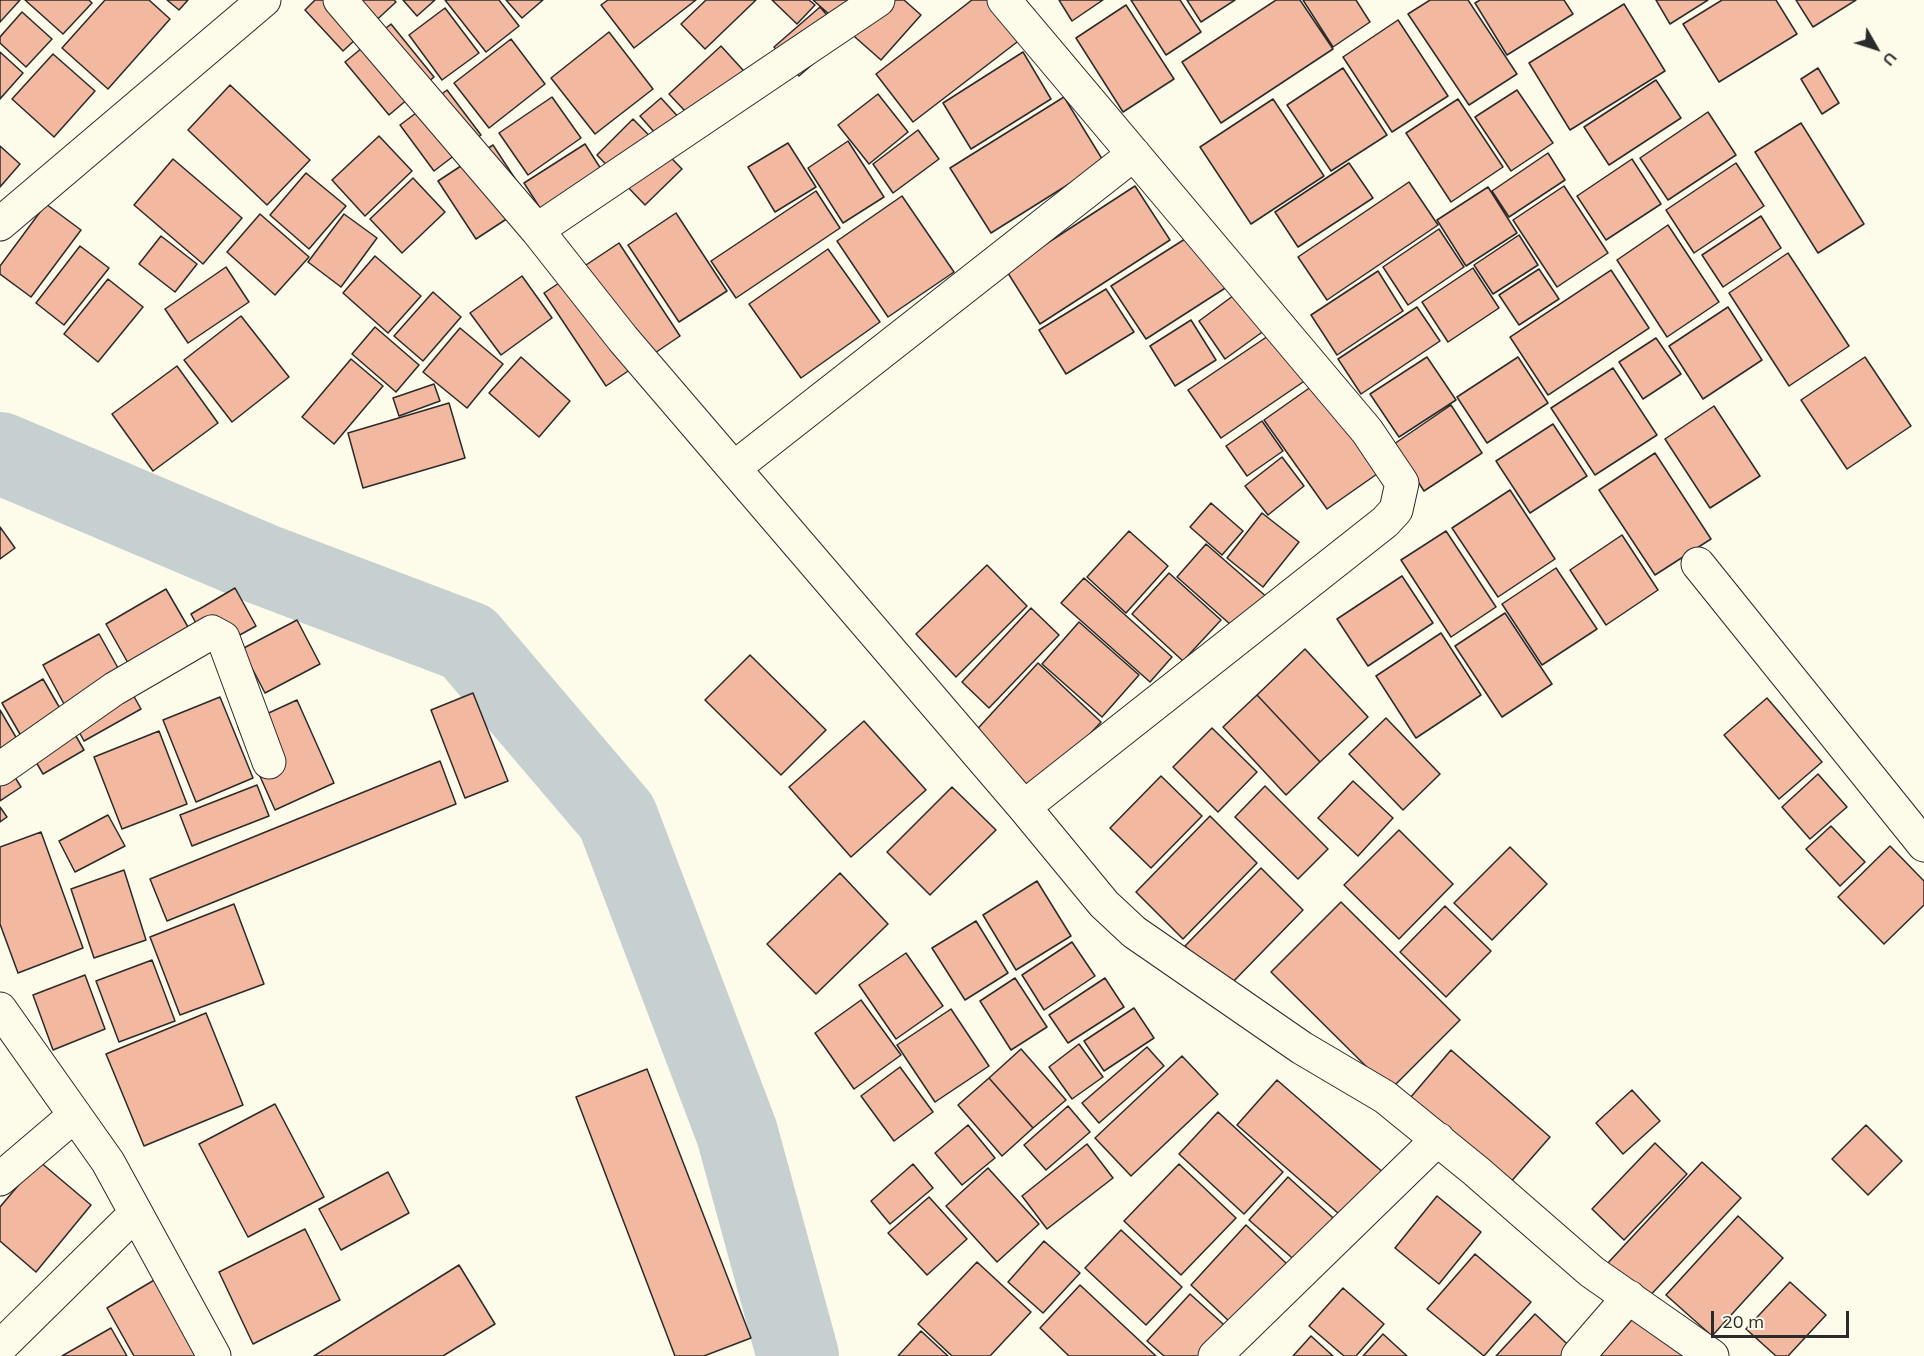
<!DOCTYPE html>
<html>
<head>
<meta charset="utf-8">
<style>
	body { margin:0 }
	#map { position:relative; width:1924px; height:1356px; overflow:hidden; background:#fdfbea; font-family:Mulish,sans-serif }
	canvas { display:block }
	.north { position:absolute; left:1846px; top:18px; width:60px; height:60px; -webkit-text-stroke:4px #fdfbea; paint-order:stroke; rotate:129deg; font-size:16px; font-weight:700; line-height:24px; text-align:center; color:#2b2b2b }
	.north::after { content:''; display:block; margin:auto; width:21px; height:27px; background:#2b2b2b; clip-path:polygon(50% 0,100% 100%,50% 72%,0 100%) }
	.scale { position:absolute; left:1711px; top:1311px; width:138px; height:27px; box-sizing:border-box; border:3px solid #2b2b2b; border-top:0; padding-left:8px; font-size:18px; line-height:21px; white-space:nowrap; color:#2b2b2b; -webkit-text-stroke:4px #fdfbea; paint-order:stroke }
</style>
</head>
<body>
<div id="map">
<canvas width="1924" height="1356"></canvas>
<div class="north">U</div>
<div class="scale">20 m</div>
</div>
<script>
const ctx = document.querySelector('canvas').getContext('2d');
ctx.lineJoin = 'round';
function trace(path, color, width, dash) { ctx.strokeStyle = color; ctx.lineWidth = width; ctx.lineCap = dash ? 'butt' : 'round'; ctx.setLineDash(dash || []); ctx.stroke(path); }
function fill(path, color) { ctx.fillStyle = color; ctx.fill(path, 'evenodd'); }
trace(new Path2D(`
	M0,453L262,564L468,642L617,817L737,1133L798,1356`), '#c7d0d0', 82);
const building = new Path2D(`
	M0,0H20L0,22Z
	M25,0H89L92,3L63,34Z
	M105,0H149L170,19L108,89L62,48Z
	M167,0H188L179,10Z
	M315,0H394L396,2L343,51L305,10Z
	M403,0H435L417,16Z
	M445,0H499L519,26L486,52Z
	M506,0H543L522,18Z
	M608,0H696L634,48L601,5Z
	M706,0H756L705,49L681,24Z
	M772,0H809L815,5L797,24Z
	M813,0H904L921,15L881,60Z
	M972,0H991L1021,39L913,122L876,74Z
	M1059,0H1103L1072,21Z
	M1131,0H1180L1201,32L1166,55Z
	M1187,0H1235L1201,22Z
	M1276,0H1300L1333,49L1221,123L1182,62Z
	M1303,0H1356L1370,22L1333,47Z
	M1430,0H1468L1517,74L1469,105L1408,14Z
	M1480,0H1564L1573,14L1507,55L1475,3Z
	M1656,0H1708L1670,24Z
	M1722,0H1776L1797,34L1719,82L1683,24Z
	M1796,0H1856L1813,27Z
	M1624,4L1665,71L1570,130L1529,63Z
	M1126,5L1174,79L1123,112L1076,38Z
	M820,7L845,36L799,76L774,47Z
	M445,8L479,53L442,80L409,35Z
	M22,12L52,39L26,67L0,43V37Z
	M1398,20L1448,96L1392,132L1343,57Z
	M391,24L434,77L389,115L345,62Z
	M609,32L653,89L595,134L551,78Z
	M511,39L545,84L489,128L454,83Z
	M721,46L753,81L702,129L669,94Z
	M0,52L23,73L0,99Z
	M1023,52L1051,99L971,149L943,103Z
	M53,54L95,91L54,137L12,99Z
	M1343,68L1387,135L1331,171L1287,105Z
	M1818,68L1839,103L1822,114L1801,79Z
	M1656,80L1681,118L1609,165L1584,127Z
	M230,85L310,160L267,205L188,130Z
	M447,90L481,135L434,171L400,125Z
	M1517,90L1553,143L1511,171L1475,117Z
	M878,94L908,132L869,164L838,125Z
	M552,97L581,138L528,175L499,133Z
	M1064,97L1104,162L991,233L950,168Z
	M661,98L692,132L671,151L640,116Z
	M1273,99L1324,176L1251,224L1200,147Z
	M1458,99L1503,167L1451,202L1406,133Z
	M1708,112L1736,155L1668,200L1640,158Z
	M633,119L682,169L645,205L597,155Z
	M1801,123L1864,224L1818,253L1755,152Z
	M918,130L939,159L893,193L873,164Z
	M379,136L412,171L365,216L332,180Z
	M848,141L884,197L843,223L808,168Z
	M788,143L816,187L775,212L748,167Z
	M585,144L617,194L556,233L524,183Z
	M493,145L531,203L476,239L438,181Z
	M0,146L20,164L0,187Z
	M1548,153L1565,180L1509,217L1492,191Z
	M173,159L242,218L203,264L134,205Z
	M1632,159L1661,204L1606,240L1577,196Z
	M1349,163L1373,198L1298,247L1275,212Z
	M1736,163L1764,206L1694,253L1666,210Z
	M306,173L346,206L309,249L270,215Z
	M413,178L445,212L402,253L370,219Z
	M1409,182L1438,225L1327,300L1298,257Z
	M1135,186L1170,240L1040,324L1006,270Z
	M1564,186L1608,253L1557,287L1513,220Z
	M1488,187L1517,233L1466,266L1437,220Z
	M816,191L840,228L736,298L711,261Z
	M902,196L954,272L888,317L837,241Z
	M46,204L81,230L31,297L0,274V266Z
	M676,213L727,291L679,322L628,245Z
	M260,214L309,257L275,295L227,252Z
	M344,214L377,238L341,287L308,262Z
	M1761,216L1781,248L1723,287L1702,255Z
	M1668,225L1719,302L1667,337L1617,260Z
	M1439,229L1464,267L1408,305L1383,267Z
	M1196,232L1230,285L1146,339L1111,286Z
	M1519,235L1538,265L1493,294L1474,265Z
	M161,236L197,264L175,292L139,264Z
	M619,243L680,336L606,386L544,293Z
	M80,246L109,268L64,325L36,303Z
	M828,249L880,322L801,378L749,304Z
	M1788,253L1849,346L1789,386L1729,293Z
	M375,256L421,296L388,333L343,293Z
	M226,267L249,302L188,343L165,309Z
	M1473,268L1499,308L1448,342L1422,302Z
	M1539,269L1559,299L1519,325L1499,295Z
	M1611,270L1649,328L1548,395L1510,337Z
	M1378,271L1403,311L1337,355L1311,315Z
	M522,276L552,318L501,355L470,313Z
	M108,279L143,307L98,362L64,334Z
	M1245,287L1272,325L1225,359L1199,321Z
	M1106,289L1134,332L1066,374L1039,330Z
	M433,292L461,317L423,361L394,336Z
	M1417,307L1440,341L1361,394L1338,359Z
	M1728,307L1762,360L1703,399L1669,346Z
	M241,316L289,377L232,422L184,360Z
	M1191,320L1216,360L1175,386L1150,346Z
	M375,327L419,365L396,392L352,354Z
	M460,328L503,364L467,408L423,372Z
	M1274,332L1306,380L1221,438L1188,390Z
	M1656,338L1681,374L1643,399L1619,362Z
	M521,357L570,401L539,437L489,393Z
	M1427,357L1456,400L1399,437L1370,394Z
	M1518,357L1548,403L1487,443L1457,397Z
	M1865,357L1911,426L1847,469L1801,400Z
	M351,359L383,386L334,444L302,417Z
	M177,366L218,423L153,471L112,414Z
	M1613,368L1657,435L1595,475L1551,408Z
	M434,384L440,401L399,416L393,398Z
	M1315,384L1377,474L1327,509L1264,420Z
	M449,403L465,458L363,488L348,433Z
	M1451,405L1482,453L1424,491L1394,444Z
	M1714,406L1760,476L1710,508L1665,439Z
	M1262,421L1283,451L1247,476L1226,446Z
	M1553,424L1587,476L1530,513L1496,461Z
	M1655,453L1711,539L1655,575L1599,490Z
	M1282,457L1304,486L1268,515L1245,486Z
	M1510,490L1555,559L1498,597L1452,528Z
	M1211,503L1243,531L1222,555L1190,527Z
	M1262,513L1299,542L1263,587L1227,558Z
	M0,527L15,548L0,559Z
	M1129,531L1168,566L1126,613L1087,577Z
	M1446,531L1496,607L1451,637L1401,560Z
	M1622,535L1658,590L1606,625L1570,570Z
	M1206,544L1269,599L1240,633L1177,577Z
	M987,565L1027,606L956,677L916,634Z
	M1556,568L1597,629L1542,665L1502,604Z
	M1169,573L1221,620L1183,661L1132,614Z
	M1402,576L1433,623L1368,666L1337,619Z
	M1084,578L1172,657L1150,682L1061,603Z
	M235,588L256,626L211,651L191,614Z
	M166,589L202,651L141,686L106,624Z
	M1031,608L1059,635L989,708L962,682Z
	M1505,613L1552,684L1502,717L1455,646Z
	M297,620L320,664L265,693L242,649Z
	M1079,622L1139,675L1102,717L1042,664Z
	M1441,633L1481,695L1416,738L1376,676Z
	M99,634L141,709L84,741L43,665Z
	M1305,649L1368,717L1320,762L1257,695Z
	M750,655L826,730L781,775L705,700Z
	M1038,663L1101,722L1033,796L970,737Z
	M43,679L84,750L43,774L2,703Z
	M473,693L508,781L465,798L431,710Z
	M1257,695L1320,762L1286,795L1223,727Z
	M220,697L253,778L196,802L163,720Z
	M1767,698L1822,762L1779,799L1724,735Z
	M297,700L334,783L275,810L238,727Z
	M0,710L17,739L0,749Z
	M1386,718L1440,774L1403,810L1349,754Z
	M864,721L926,790L851,857L789,787Z
	M1212,728L1257,772L1218,812L1173,767Z
	M159,731L187,804L122,829L94,757Z
	M0,753L21,787L0,801Z
	M440,761L456,804L167,921L150,879Z
	M1818,774L1847,807L1810,839L1782,807Z
	M1161,776L1202,816L1151,868L1110,828Z
	M1353,781L1393,818L1358,856L1318,818Z
	M257,785L269,816L192,846L180,815Z
	M1265,786L1328,849L1298,879L1235,817Z
	M952,787L996,830L930,895L887,852Z
	M0,807L7,817L0,822Z
	M108,815L125,846L75,872L59,841Z
	M1210,816L1257,863L1183,939L1136,892Z
	M1831,826L1865,862L1840,886L1806,849Z
	M1399,830L1453,884L1399,939L1344,885Z
	M41,832L83,948L18,973L0,924V847Z
	M1890,846L1924,881V905L1884,944L1838,897Z
	M1510,847L1547,884L1492,940L1454,903Z
	M1261,868L1303,910L1227,988L1185,946Z
	M124,870L146,940L94,958L71,889Z
	M840,873L888,924L816,994L767,944Z
	M1037,881L1071,936L1016,970L983,915Z
	M1341,902L1460,1020L1390,1090L1271,972Z
	M234,904L264,984L180,1015L150,937Z
	M1445,906L1491,951L1446,997L1400,952Z
	M976,921L1008,973L965,1000L932,948Z
	M1072,942L1095,976L1044,1010L1022,975Z
	M906,953L943,1006L896,1039L859,985Z
	M152,960L175,1021L119,1042L96,981Z
	M85,975L105,1029L53,1050L33,995Z
	M1015,978L1047,1027L1011,1050L980,1001Z
	M1105,978L1124,1007L1068,1043L1049,1015Z
	M861,1000L901,1055L854,1089L815,1033Z
	M1134,1008L1154,1038L1104,1071L1084,1041Z
	M951,1009L989,1066L935,1102L897,1045Z
	M206,1013L243,1105L144,1146L106,1054Z
	M1079,1044L1103,1077L1072,1099L1049,1067Z
	M1147,1047L1164,1066L1099,1123L1082,1103Z
	M1021,1049L1066,1100L1033,1128L989,1078Z
	M1451,1050L1550,1137L1509,1184L1410,1098Z
	M1182,1056L1218,1094L1131,1176L1095,1138Z
	M900,1067L933,1112L894,1141L861,1096Z
	M647,1069L751,1338L704,1356H675L576,1097Z
	M989,1078L1033,1128L1002,1156L958,1105Z
	M1277,1080L1393,1181L1354,1227L1237,1125Z
	M1632,1090L1660,1121L1623,1154L1596,1123Z
	M275,1104L324,1197L248,1237L199,1144Z
	M1068,1106L1090,1132L1046,1170L1024,1145Z
	M1218,1112L1283,1172L1244,1214L1179,1154Z
	M968,1125L995,1158L962,1185L935,1153Z
	M1866,1125L1902,1161L1868,1195L1832,1159Z
	M1655,1143L1687,1174L1624,1240L1592,1209Z
	M1087,1144L1113,1178L1047,1229L1022,1196Z
	M39,1161L91,1205L36,1272L0,1241V1207Z
	M1702,1162L1741,1198L1645,1301L1606,1265Z
	M913,1164L933,1188L890,1224L871,1201Z
	M1179,1164L1236,1218L1181,1275L1124,1221Z
	M988,1168L1039,1224L997,1262L946,1206Z
	M388,1172L409,1213L341,1250L319,1209Z
	M1288,1177L1353,1236L1315,1278L1249,1220Z
	M1437,1196L1481,1232L1439,1284L1395,1248Z
	M929,1197L967,1239L927,1275L888,1233Z
	M1738,1216L1783,1258L1712,1336L1666,1295Z
	M1246,1225L1307,1283L1252,1343L1191,1285Z
	M305,1229L340,1300L253,1344L219,1272Z
	M1121,1230L1182,1287L1146,1325L1085,1268Z
	M1044,1241L1080,1273L1043,1313L1008,1282Z
	M1475,1254L1531,1302L1484,1356L1427,1309Z
	M977,1262L1031,1312L990,1356H952L918,1324Z
	M459,1265L495,1324L443,1356H314Z
	M156,1279L199,1356H134L107,1308Z
	M1790,1282L1826,1315L1788,1356H1776L1746,1329Z
	M1080,1285L1156,1356H1069L1040,1328Z
	M1343,1288L1384,1324L1356,1356H1344L1309,1326Z
	M1190,1294L1244,1343L1233,1356H1164L1147,1341Z
	M1535,1314L1578,1354L1576,1356H1496Z
	M1637,1314L1683,1356H1600Z
	M111,1328L127,1356H62Z
	M921,1331L948,1356H898Z
	M1383,1334L1407,1356H1363Z
	M1311,1336L1333,1356H1293Z`);
fill(building, '#f2b8a0');
trace(building, '#2b2b2b', 1.5);
const minor = new Path2D(`
	M340,0L537,230L623,339L1024,807
	M1004,0L1367,431L1402,483L1396,510L1385,522L1024,807L1104,904L1134,932L1302,1048L1385,1097L1476,1171L1592,1272L1712,1356
	M0,224L264,0
	M537,230L878,0
	M734,468L1134,154
	M1698,564L1924,845
	M0,769L114,689L212,632L223,638L269,762
	M0,1009L108,1162L214,1356
	M0,1179L75,1115
	M0,1347L136,1213
	M1215,1356L1438,1139
	M1578,1356L1629,1297`);
trace(minor, '#2b2b2b', 35);
trace(minor, '#fdfbea', 33);
</script>
</body>
</html>
